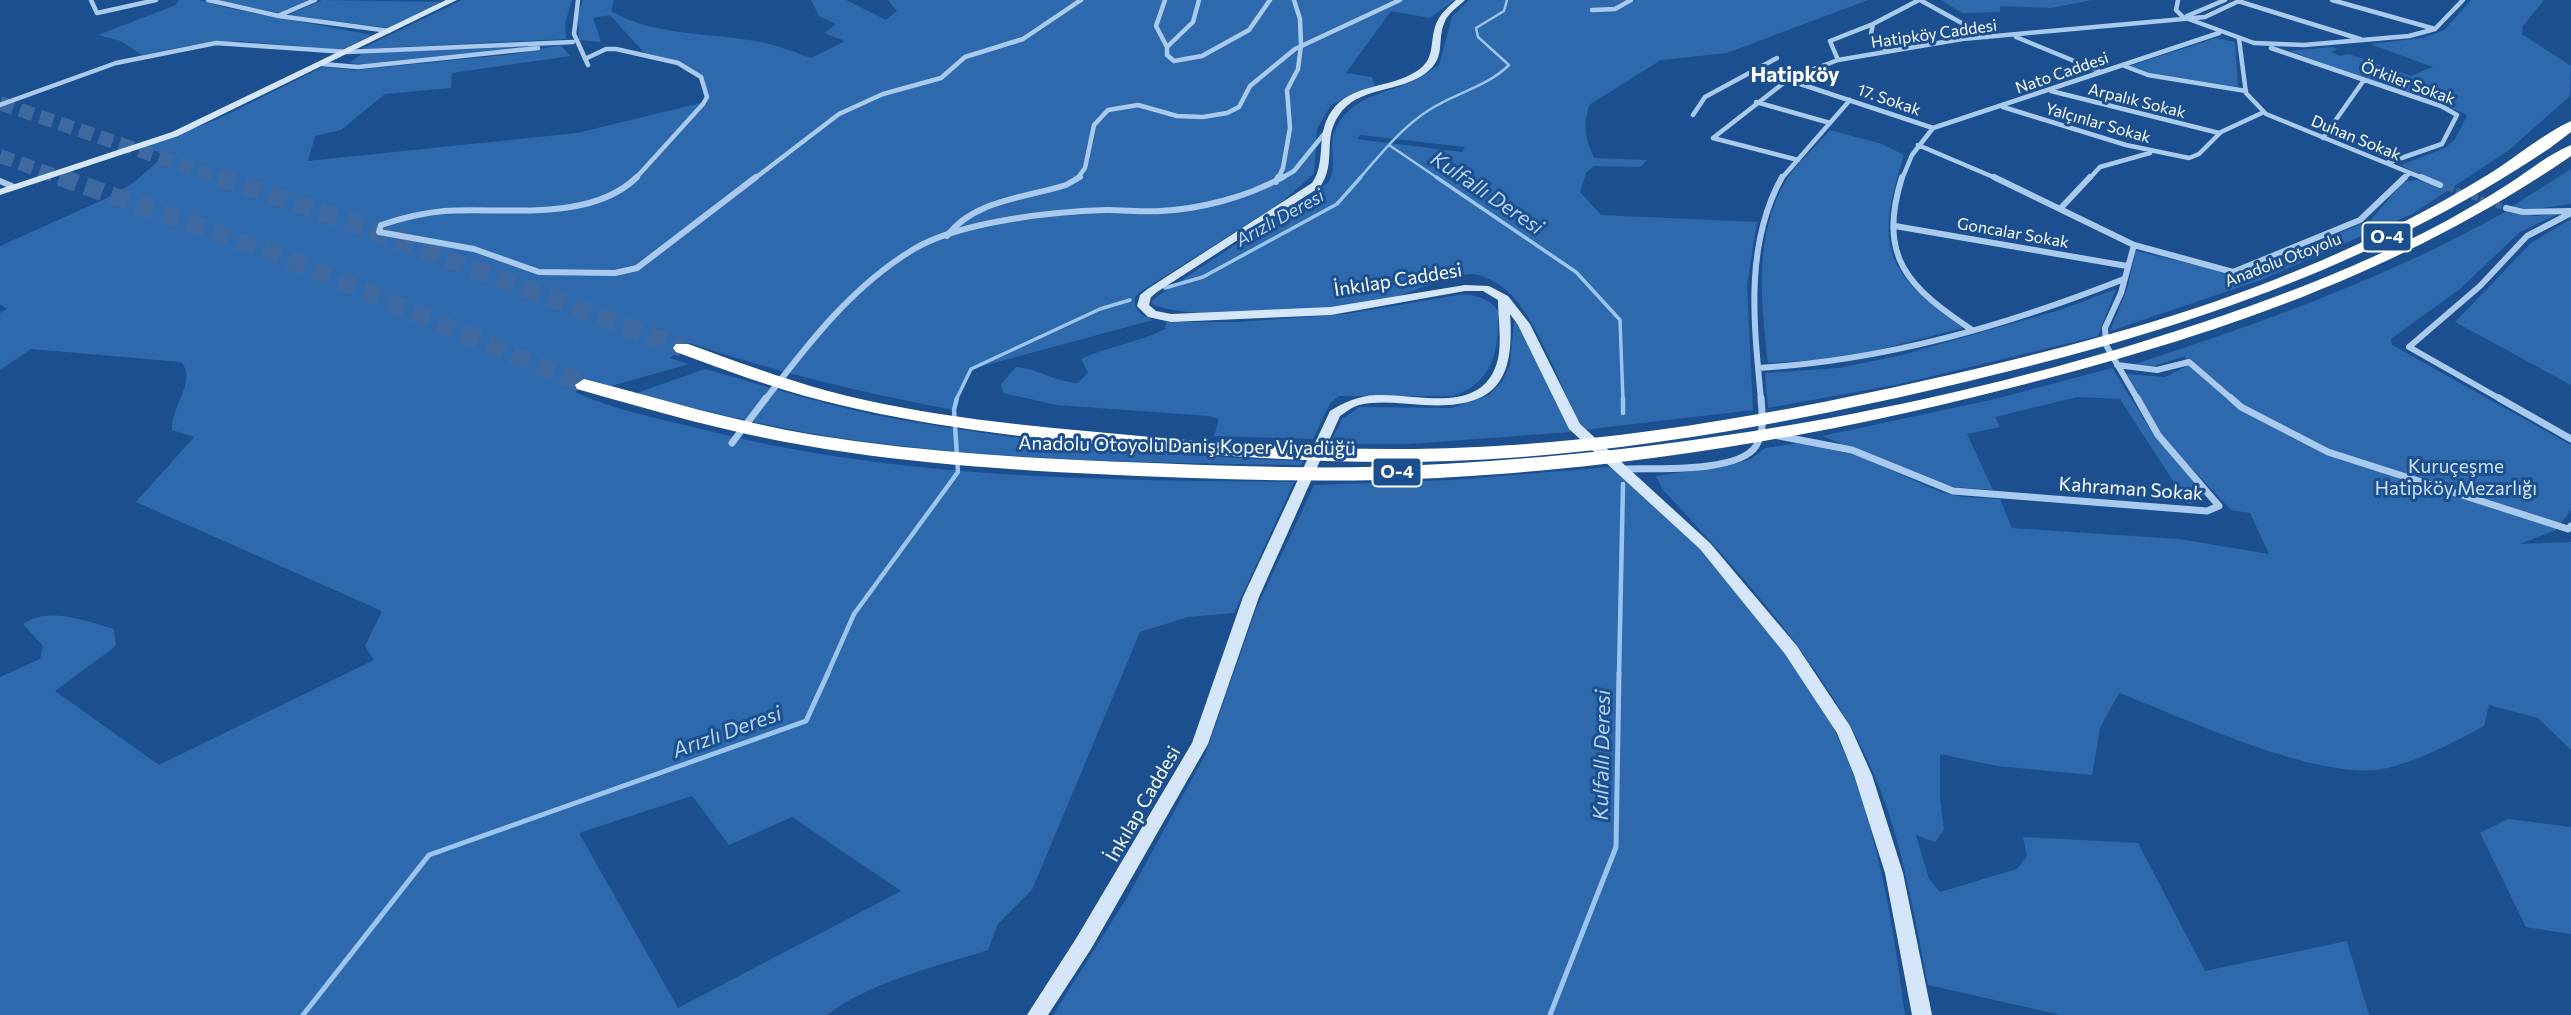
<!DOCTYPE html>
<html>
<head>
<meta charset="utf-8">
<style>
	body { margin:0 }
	canvas { display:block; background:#1b4f8f }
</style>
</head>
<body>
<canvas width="2571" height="1015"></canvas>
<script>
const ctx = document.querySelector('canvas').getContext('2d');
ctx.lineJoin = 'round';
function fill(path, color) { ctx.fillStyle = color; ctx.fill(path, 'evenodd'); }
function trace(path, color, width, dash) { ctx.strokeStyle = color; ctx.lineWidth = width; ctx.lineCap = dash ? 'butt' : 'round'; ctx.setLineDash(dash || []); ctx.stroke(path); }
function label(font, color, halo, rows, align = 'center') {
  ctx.font = font + ' Commissioner,sans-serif'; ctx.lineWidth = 6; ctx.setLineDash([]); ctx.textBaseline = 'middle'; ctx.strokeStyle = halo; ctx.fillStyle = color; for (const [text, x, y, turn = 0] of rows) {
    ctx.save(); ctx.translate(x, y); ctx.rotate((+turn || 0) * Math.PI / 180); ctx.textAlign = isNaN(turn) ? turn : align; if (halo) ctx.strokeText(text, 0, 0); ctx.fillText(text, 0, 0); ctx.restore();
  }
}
fill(new Path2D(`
	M179,0H199L228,8L372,35L341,50L238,41L192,45L142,55L121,41L98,35L176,5Z
	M214,0H309L279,13Z
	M322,0L442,2L389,28L288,15Z
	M462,0H572L565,24L566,39L361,49Z
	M583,0H614L611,11C656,37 710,32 760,42C777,45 794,52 811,58L845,41L824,33L836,24L819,16L811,0H846L886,20L897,11L888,0H1455L1430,18L1391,11L1346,73L1372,77L1375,87L1331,105L1317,129L1314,174L1279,204L1140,292L1135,297C1134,312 1141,315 1153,320L971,369L959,389L954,410C863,393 776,372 689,343L670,358L689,364L611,386L590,381L575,392C613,410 657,418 697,428C892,479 1094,480 1294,482L1234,613L1188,617L1140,632L1032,890L998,924L988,950C935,967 872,981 827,1015H0V677L40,659L43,646L23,624C49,606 86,621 114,629L116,646L55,691L159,765L374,660L365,646L382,611L136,502L194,437L172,430C170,408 198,380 181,362L31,349L0,370V313L7,309L0,304V246L105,199L133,183L164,156L148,146L218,119L323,67L355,70L515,54L561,45L570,56L452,73L451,88L385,94L341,130L315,136L308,161L577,133L705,102L707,97L701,77L688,67L647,56L610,15L593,18L601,42L579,40L578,14ZM692,796L729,845L792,817L901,891L678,1008L579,833Z
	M1469,0H1626L1612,8L1623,7L1635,0H1868L1727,53L1661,60L1589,105C1583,126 1585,138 1594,158L1647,160L1640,167L1594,166L1586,173L1580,192L1601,215L1757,222L1747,285L1753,410L1583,430C1562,392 1538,317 1506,290C1498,283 1484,275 1473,274C1449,273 1412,294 1386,299C1334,311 1202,323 1154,305L1151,302L1158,296L1328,183C1339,166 1327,148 1335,130C1350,97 1381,95 1411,82C1421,78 1430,71 1439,65L1452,17ZM1360,135L1465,147L1462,152L1357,139Z
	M1941,0H2092L2051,8L2000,6V12L1962,13Z
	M2471,0H2544L2523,26L2522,34L2571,66L2570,96L2509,150L2412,214L2261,280L2110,331L2127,289L2136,251L2238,275L2371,220L2403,182L2416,180L2438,186L2401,165L2445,148L2455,139L2467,116L2464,113L2289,51L2332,47L2338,49L2331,52L2340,56L2349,54L2411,76L2433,67L2370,44L2423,38L2444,30Z
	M2216,38L2235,42L2238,87L2148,73L2130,66Z
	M512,47H532L362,64L349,63L363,53Z
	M1830,130L1882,144L1904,155C1874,249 1885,272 1963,328L1847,358L1768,363C1761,301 1753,235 1787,179C1798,161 1817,146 1830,130Z
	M2571,169V204L2528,210L2511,207Z
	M2505,212L2536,216L2558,214L2520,232L2461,288L2391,339L2392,345L2571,445V510L2556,530L2520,544L2571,542V750L2538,718L2489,705L2484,726C2455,742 2407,767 2375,770C2306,776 2185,718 2119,693L2100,728L2092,775L1997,766L1940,754V800L1944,830L1935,842L1916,835L1929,879L1940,892L2017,869L2027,856L2023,837L2138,843L2205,971L2347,941L2369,1015H2061L1928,985C1915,919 1904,851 1880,789C1840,682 1741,573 1663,490L1656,476L1728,466L1751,459L1765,448L1798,443L1857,455L1940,492L1963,497L2000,499L2012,528L2179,539L2269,554L2250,513L2231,510L2184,460L2159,431L2127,374L2165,377L2185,367L2186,356L2154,366L2135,364C2262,323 2389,277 2505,212Z
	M2571,219V385L2455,322L2532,242Z
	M2116,289L2098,336L1900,384L1768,408L1765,373L1839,368L1902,355L2063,309Z
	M1464,294C1476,296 1493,299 1498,312C1499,316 1498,324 1498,328C1497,361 1485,387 1452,396H1339L1330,403L1313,439L1214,436L1219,419L1209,416L1057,405L1003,393L1001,384L1016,367C1039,369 1055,382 1078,383L1088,372L1081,359C1108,346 1138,343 1165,329L1166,322H1239L1346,314Z
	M1514,322L1518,323L1571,432L1409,444H1330L1342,419L1360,407L1452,408L1489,395L1503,380L1510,365Z
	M2112,368L2153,434L2202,490L2205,501L2188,504L2120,399L2077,397L1995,417L2000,427L1967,434L1993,490L1955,487L1936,482L1822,436L1995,399Z
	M705,369C769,387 831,407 896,419C1030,443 1167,456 1303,461L1301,465C1156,463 1011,461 867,442C788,432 711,412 634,394Z
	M1610,467C1659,499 1695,541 1731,585C1752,611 1775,636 1795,663C1867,762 1890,897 1905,1015H1053L1128,896L1205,755L1257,607L1314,485L1453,480Z
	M2508,819L2571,827V934L2526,927L2480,833Z`), '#2e69ad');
trace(new Path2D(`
	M1389,145L1439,179
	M1359,179C1380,155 1402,127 1429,110C1455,93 1487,87 1509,65L1478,37L1476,28L1504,11L1507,0`), '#9cc4f0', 2.5);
trace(new Path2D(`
	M1436,177L1576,272L1620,320L1623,400
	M1165,288L1203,277L1337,204L1361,177
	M956,400L971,369L1100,309L1130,300`), '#9cc4f0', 3.5);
trace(new Path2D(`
	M1623,398V413
	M827,675L854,614L958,472L954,410L957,398
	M1619,675L1623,484`), '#9cc4f0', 4.5);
trace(new Path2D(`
	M303,1015L429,855L806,721L828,673
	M1550,1015L1616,847L1619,673`), '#9cc4f0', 5);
trace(new Path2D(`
	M2440,185L2506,208`), '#3d69a0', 6, [6, 2.5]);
trace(new Path2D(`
	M0,103L223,179
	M0,156L64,179`), '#3d69a0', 14, [14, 7]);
trace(new Path2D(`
	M60,177L279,255L584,385
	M218,177L347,221L682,348`), '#3d69a0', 18, [18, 9]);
trace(new Path2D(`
	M91,0L97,13L156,0
	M208,0L279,16L389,31
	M578,0L574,34L588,65
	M1165,0L1156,26L1167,47
	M1920,0L1987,37
	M2178,0L2176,10L2183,17L2254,43L2304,45L2409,36L2435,29L2463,0
	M2332,0L2435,29
	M2238,1L2360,39
	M1592,10L1615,9L1631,0
	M280,15L315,0
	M2187,16L2225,0
	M1873,24L1871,34L1887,51
	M2016,37L2101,72
	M2239,39L2246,93L2266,114L2425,179
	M1167,47V55L1174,61L1202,56L1249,30L1270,0
	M1167,47L1193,22L1199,0
	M2271,48L2441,106L2457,115L2442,144L2387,163
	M585,59L606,49H616L678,63L701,77L707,97L703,104L635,179
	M1838,60L1830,41L1873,24L1919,0
	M322,64L358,67L538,48
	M2122,65L2148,75L2246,91
	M1758,70L1933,128
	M2051,91L2219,133
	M1756,102L1830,123
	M0,105L116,63L216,43L347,52L573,42
	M2003,107L2126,145L2189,158L2199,154L2221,132L2264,112
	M1693,115L1705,97L1777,58
	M1713,138L1790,78L1838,60L1962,39L2205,17L2241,0
	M1713,138L1798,160
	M2323,138L2364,80
	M1918,145L1998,179
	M754,179L839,114L883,94L941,78L965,57L1023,39L1081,0
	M1077,179L1085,168L1094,125L1108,110L1138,105L1177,116L1203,117L1227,113L1239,107L1250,86L1295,49L1400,0
	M1278,179L1283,168L1290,128L1287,90L1298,69L1301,45L1300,19L1294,0
	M1280,179L1294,171L1324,134
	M1781,179L1850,100
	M1902,179L1912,155L1933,128L2219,33
	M2089,179L2100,167L2150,153
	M2402,179L2409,174`), '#a9c9ee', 4.5);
trace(new Path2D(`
	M637,177C590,223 504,207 444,211C422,213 402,218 381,225L379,232L474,249L539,272L615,273L637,268L756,177
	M1902,177C1877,258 1908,287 1972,330
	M1994,177L2134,245L2121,293L2105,328L2106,345L2138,400
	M2421,177L2440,185
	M0,181L14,187
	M1276,182L1278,177
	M2506,208L2523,212L2571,211
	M2060,209L2090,177
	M1895,226L2127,266
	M947,236C974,200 1025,198 1066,185L1080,177
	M2134,245L2233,272L2360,220L2405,177
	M2117,365L2157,370L2189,362L2233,400
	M1759,368C1887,360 2005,326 2124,279
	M765,400C808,344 852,286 914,249C959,222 1054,211 1107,210C1125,210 1142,212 1160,211C1201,209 1247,197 1283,177
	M1761,400C1754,324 1744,246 1782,177
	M2502,400L2409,347L2480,286L2527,236L2571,213`), '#a9c9ee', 6);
trace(new Path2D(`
	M2231,398L2241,407L2328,452L2568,529L2571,526
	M2499,398L2571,439
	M1779,436L1852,450L1953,491L2207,511L2219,506L2158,435L2137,398
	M732,443L766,398
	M1625,469C1655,468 1739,473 1756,446C1765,431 1762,415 1761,398`), '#a9c9ee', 7);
fill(new Path2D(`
	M446,0H457L178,136L0,195V189L172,132Z
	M1456,0H1465C1459,6 1451,11 1446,19C1435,40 1448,56 1426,73C1400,93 1358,86 1339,115C1322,139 1337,162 1320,187L1157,292L1151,297L1149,305L1156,311L1171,314L1331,307L1465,285L1489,286L1508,296L1530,324L1580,424L1710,543L1797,646L1850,726L1872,775L1903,873L1932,1015H1912L1885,873L1854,775L1837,733L1785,654L1700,549L1569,429L1518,325L1510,314C1515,382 1495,409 1424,405C1403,404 1380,400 1359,405C1352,407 1346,412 1340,416L1259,597L1208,744L1091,949L1048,1015H1027L1077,937L1192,743L1243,597L1330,411C1345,402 1358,396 1376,395C1417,393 1484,417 1498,359C1502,340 1498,319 1498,300L1483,291H1465L1331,315L1171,322L1148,317L1137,306L1140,295L1149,288L1312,183C1327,162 1315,136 1331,112C1350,83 1390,89 1417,71C1436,59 1429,43 1436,24C1440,14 1448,7 1456,0Z`), '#d6e6fa');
fill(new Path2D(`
	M2571,121V132L2550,148C2372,268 2172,333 1965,382C1785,425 1600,459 1415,462C1317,463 1220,456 1123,447C1022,437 922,426 824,401C773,388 725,370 676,352L673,348L676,344H688C735,361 781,378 828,391C926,417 1029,426 1129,435C1224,444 1319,450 1414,449C1597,447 1780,414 1958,373C2072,346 2187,316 2296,271C2363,244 2427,212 2489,174C2516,157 2543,134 2571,121Z
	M2571,145V156C2399,274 2212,337 2010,388C1823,436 1631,468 1438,478C1338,483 1238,480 1138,476C1028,471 917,465 808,446C730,433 654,411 577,389L575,385L584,379C661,399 736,422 814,435C927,453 1040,459 1153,463C1250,467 1346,470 1442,464C1715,449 1992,398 2250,306C2317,282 2385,254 2448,220C2469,208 2490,196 2510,183C2530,170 2549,154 2571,145Z`), '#fff');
label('16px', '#fff', '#1b4f8f', [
	["Hatipköy Caddesi",1934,34,-8],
	["Nato Caddesi",2062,73,-19],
	["Örkiler Sokak",2408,83,20],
	["17. Sokak",1889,100,19],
	["Arpalık Sokak",2137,101,14],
	["Yalçınlar Sokak",2098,123,16],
	["Duhan Sokak",2356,138,22],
	["Goncalar Sokak",2013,233,10],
	["Anadolu Otoyolu",2283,260,-21]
]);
label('italic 18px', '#b5d3f5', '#1b4f8f', [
	["Arızlı Deresi",1280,218,-29]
]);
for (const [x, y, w] of [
	[2387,237,49],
	[1397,472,49]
]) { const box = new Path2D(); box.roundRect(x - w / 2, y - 14.5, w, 29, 5); ctx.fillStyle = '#1b4f8f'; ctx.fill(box); trace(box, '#fff', 2); }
label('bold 18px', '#fff', null, [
	["O-4",2387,237],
	["O-4",1397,472]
]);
label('19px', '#fff', '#1b4f8f', [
	["İnkılap Caddesi",1398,280,-9],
	["Anadolu Otoyolu Daniş Koper Viyadüğü",1187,446,1],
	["Kahraman Sokak",2131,489,4],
	["İnkılap Caddesi",1143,804,-60]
]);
label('19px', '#cfe3fa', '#1b4f8f', [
	["Kuruçeşme",2456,467],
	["Hatipköy Mezarlığı",2456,489]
]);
label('bold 21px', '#fff', '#1b4f8f', [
	["Hatipköy",1795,75]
]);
label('italic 21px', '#b5d3f5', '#1b4f8f', [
	["Kulfallı Deresi",1487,193,34],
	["Arızlı Deresi",727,732,-20],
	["Kulfallı Deresi",1602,755,-89]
]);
</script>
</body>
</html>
